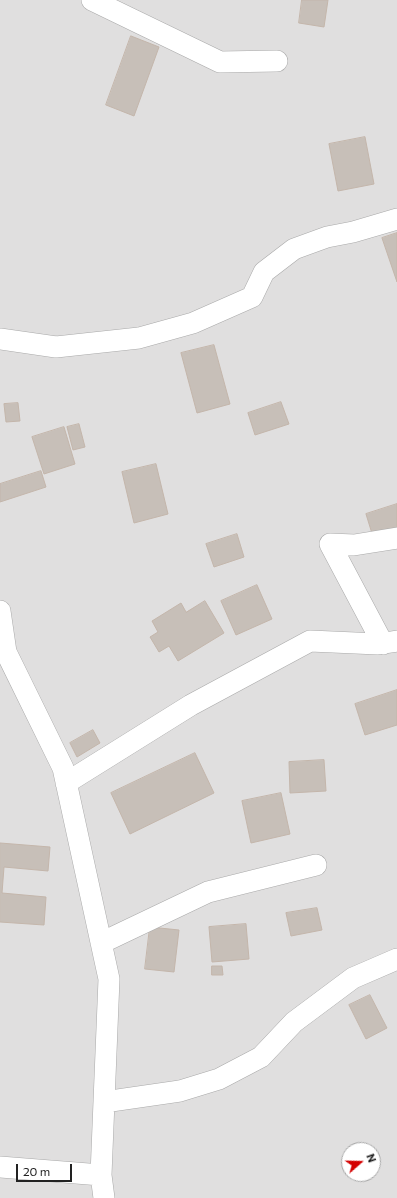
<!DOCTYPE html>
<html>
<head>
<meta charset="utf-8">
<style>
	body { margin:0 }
	#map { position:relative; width:397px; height:1198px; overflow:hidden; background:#f2efe9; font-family:Commissioner,sans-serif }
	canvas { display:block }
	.north { position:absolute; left:341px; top:1142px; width:40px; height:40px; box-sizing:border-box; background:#fff; border:1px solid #a7a7a7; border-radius:50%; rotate:70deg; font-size:11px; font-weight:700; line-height:16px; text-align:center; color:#222 }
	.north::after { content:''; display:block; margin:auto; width:14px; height:18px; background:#d40000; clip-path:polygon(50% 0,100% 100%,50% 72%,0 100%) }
	.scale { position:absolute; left:16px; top:1164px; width:56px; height:18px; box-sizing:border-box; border:2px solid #222; border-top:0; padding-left:5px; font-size:12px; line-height:14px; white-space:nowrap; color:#222; -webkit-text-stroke:3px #fff; paint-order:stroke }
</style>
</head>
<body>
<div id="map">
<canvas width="397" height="1198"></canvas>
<div class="north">N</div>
<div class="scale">20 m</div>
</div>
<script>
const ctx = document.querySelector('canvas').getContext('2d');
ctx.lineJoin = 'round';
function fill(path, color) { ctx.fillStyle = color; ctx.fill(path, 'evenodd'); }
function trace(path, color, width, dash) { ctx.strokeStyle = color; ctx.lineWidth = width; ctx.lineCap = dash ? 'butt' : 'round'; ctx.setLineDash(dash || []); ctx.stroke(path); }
fill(new Path2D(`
	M0,0H397V1198H0ZM349,1150H373V1174H349Z`), '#e0dfdf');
const building = new Path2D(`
	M302,0H328L324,27L299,23Z
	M131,36L159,47L134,116L106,105Z
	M365,137L374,184L338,191L329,144Z
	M397,233V282L382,238Z
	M214,345L230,404L197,413L181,353Z
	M281,402L289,424L255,435L248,413Z
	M18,403L20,421L6,422L4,404Z
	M79,424L85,447L73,450L67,427Z
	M64,427L75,464L44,474L32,437Z
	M156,464L168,514L134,523L122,472Z
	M41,471L46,487L0,502V484Z
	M397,504V532L374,540L366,514Z
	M237,534L244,557L214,567L206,544Z
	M257,585L272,619L236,635L221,601Z
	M205,601L224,633L178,661L169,646L159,652L150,637L158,632L152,621L181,603L186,612Z
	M397,690V725L365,735L355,704Z
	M93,730L100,743L77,757L70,743Z
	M195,753L214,793L130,834L111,793Z
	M324,760L326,791L290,793L289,762Z
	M281,793L290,834L251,843L242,801Z
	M0,843L50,847L48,871L4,867L2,893L46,897L44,925L0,922Z
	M317,908L322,930L291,936L286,913Z
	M246,924L249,959L212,962L209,927Z
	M150,927L179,930L174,972L145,969Z
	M212,966H222L223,975H212Z
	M370,995L387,1028L366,1039L349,1005Z`);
fill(building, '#c7bfb8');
trace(building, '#c4b6ab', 1);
const minor = new Path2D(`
	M92,0L220,62L277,61
	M0,339L56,347L139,338L193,323L252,297L264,272L294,249L327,237L353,232L397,219
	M0,611L6,652L63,768L109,979L101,1175L104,1198
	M383,644L330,544L354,545L397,538
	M66,783L191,705L310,641L378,644L397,641
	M101,943L208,892L316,865
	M104,1102L180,1091L219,1079L261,1057L294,1022L353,978L397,959
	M0,1167L101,1175`);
trace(minor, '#a9a9a9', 22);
trace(minor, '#fff', 21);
</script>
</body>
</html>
